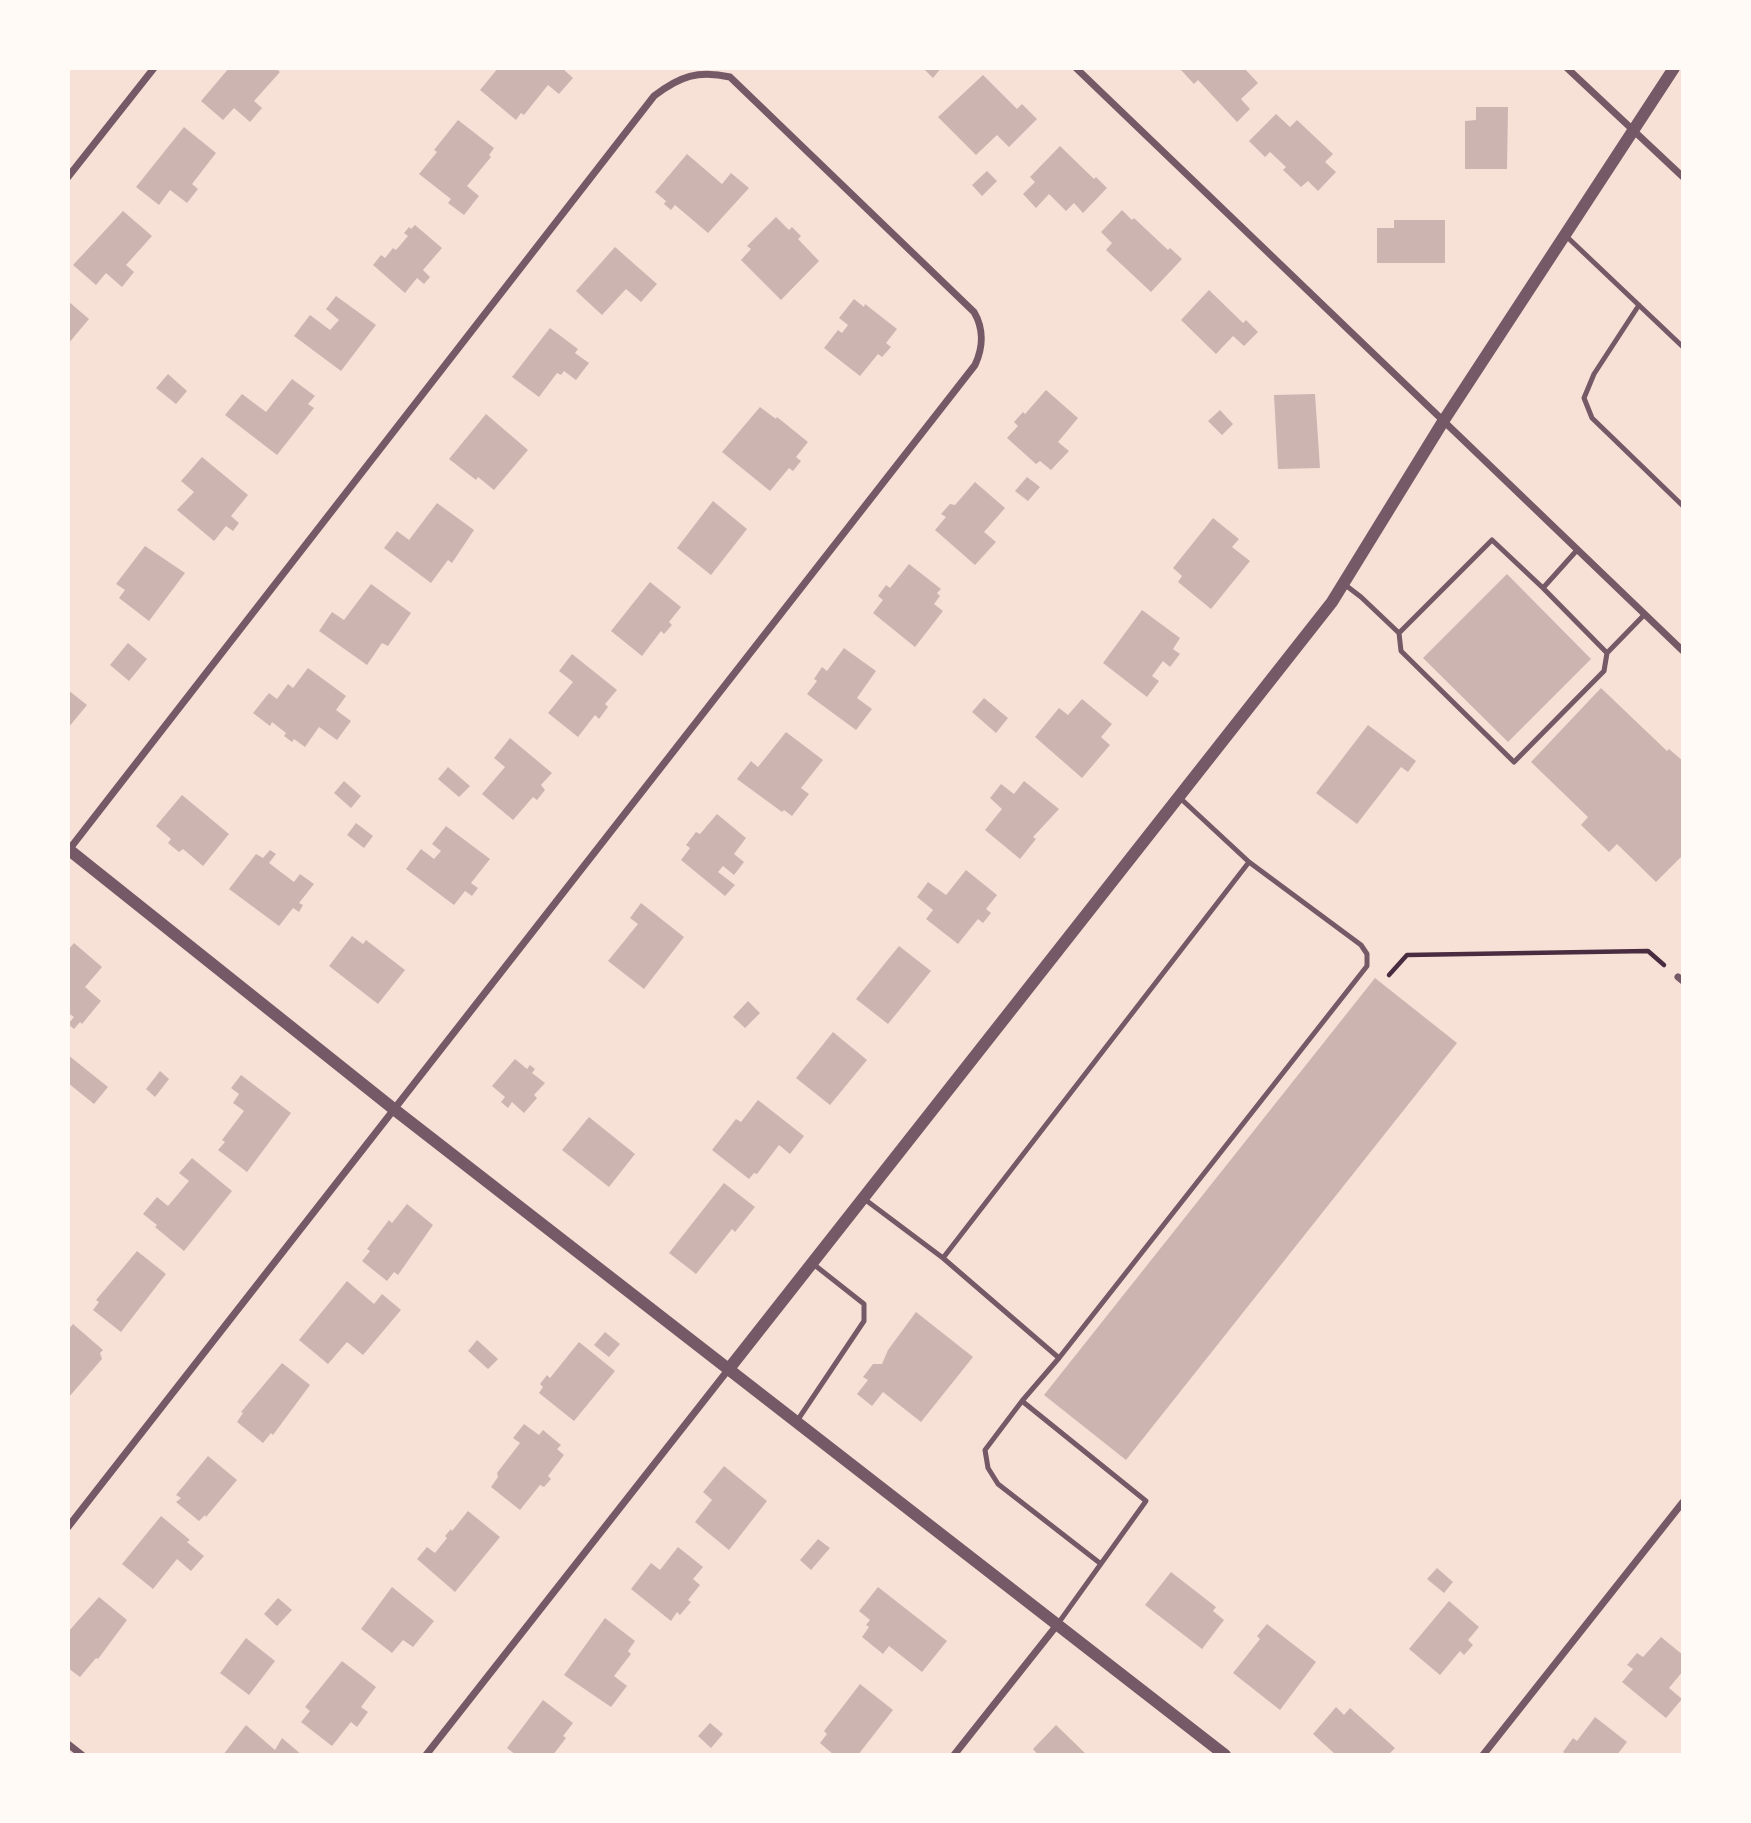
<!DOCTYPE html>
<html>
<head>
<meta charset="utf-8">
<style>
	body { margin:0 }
	#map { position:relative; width:1751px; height:1823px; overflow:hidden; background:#f7e1d7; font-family:Ubuntu,sans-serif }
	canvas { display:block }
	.frame { position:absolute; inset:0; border:70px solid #fffaf5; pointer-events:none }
</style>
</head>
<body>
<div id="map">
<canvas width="1751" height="1823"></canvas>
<div class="frame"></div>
</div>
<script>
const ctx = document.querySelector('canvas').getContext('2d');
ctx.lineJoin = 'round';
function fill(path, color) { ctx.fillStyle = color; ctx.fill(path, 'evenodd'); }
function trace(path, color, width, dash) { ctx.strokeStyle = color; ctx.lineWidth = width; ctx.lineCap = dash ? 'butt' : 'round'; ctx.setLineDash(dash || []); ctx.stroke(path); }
fill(new Path2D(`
	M229,68H276L280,72L254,101L262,108L250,122L234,108L223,120L201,101Z
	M498,68H562L573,78L559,94L548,85L524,115L521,113L516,120L480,90Z
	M923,68H941L933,78Z
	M1182,68H1244L1258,83L1241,99L1250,109L1237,122L1198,80L1194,84L1181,70Z
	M983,75L1017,109L1022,104L1037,119L1009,147L997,135L976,155L938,117Z
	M1476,107H1508L1507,169H1465V121L1476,120Z
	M1276,114L1290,127L1297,120L1333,154L1325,162L1336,172L1318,191L1308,181L1301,187L1283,170L1286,167L1270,152L1265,157L1249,141Z
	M458,120L494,148L489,155L491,157L467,186L479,196L464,215L448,203L451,199L419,174L437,152L434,150Z
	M184,127L216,153L192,184L198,189L187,203L170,190L159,205L136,187Z
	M1060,146L1094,179L1096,177L1107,188L1083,213L1074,203L1066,211L1049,194L1036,208L1023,194L1035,182L1030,177Z
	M687,154L722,184L731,173L749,188L708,233L675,205L671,210L664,204L666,201L655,192Z
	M987,171L997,181L982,196L972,185Z
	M1122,210L1132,220L1134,218L1168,250L1170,248L1182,259L1151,292L1106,250L1112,243L1101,232Z
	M123,211L152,236L126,265L134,272L122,287L106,273L96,285L73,265Z
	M776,217L789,230L792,227L801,236L798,239L819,261L781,300L741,260L751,249L747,246Z
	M1394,220H1445V263H1377V228H1394Z
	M415,225L442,248L423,270L430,277L424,284L417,278L405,293L373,265L381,255L385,258L393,248L396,250L408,236L404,233L409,227L411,229Z
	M615,247L657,284L641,302L626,289L602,315L576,291Z
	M1209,290L1243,323L1246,320L1258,332L1244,346L1233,336L1216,354L1181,320Z
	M336,296L376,325L341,371L294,336L310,315L330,330L339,320L326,309Z
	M854,299L864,307L865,304L897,329L886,343L891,347L882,357L878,354L860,376L824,348L838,330L842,333L848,325L839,318Z
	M68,301L89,319L68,344Z
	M550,328L578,349L575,353L589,363L576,380L564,371L561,375L557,373L539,397L512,377Z
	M168,374L187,391L176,404L156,388Z
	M292,379L315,396L308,404L314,408L277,455L225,415L242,394L266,412Z
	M1046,390L1078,418L1058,442L1069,451L1051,470L1040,461L1036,464L1007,438L1018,426L1014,422L1023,412L1025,414Z
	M1315,394L1320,468L1278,469L1274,395Z
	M760,407L776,419L777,417L808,442L796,457L801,461L793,471L789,468L770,491L722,452Z
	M1220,410L1233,424L1222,435L1208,421Z
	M486,414L528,450L494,490L478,477L476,480L449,459Z
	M202,457L248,495L231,516L239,523L233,531L226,526L214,541L177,510L194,492L181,481Z
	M1027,477L1040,487L1028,501L1015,491Z
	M975,482L1005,508L984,532L996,542L975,565L935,530L946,517L941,514L950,504L955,505Z
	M713,501L747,529L711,575L677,548Z
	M437,503L474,530L452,563L448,560L431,583L384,548L397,531L409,540Z
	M1213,518L1239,539L1232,547L1250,561L1211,609L1178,582L1182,576L1173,568Z
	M145,546L185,573L149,621L119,598L125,590L116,584Z
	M909,564L941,589L937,593L940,596L934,604L943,611L915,647L873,613L883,600L878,596L886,585L890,588Z
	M1507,574L1591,659L1508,742L1423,658Z
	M650,582L681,607L669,622L672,625L664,634L661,631L642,656L611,631Z
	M371,584L411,613L388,646L382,643L367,665L319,631L332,612L344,620Z
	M1142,610L1180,638L1173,649L1180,654L1170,667L1163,661L1152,676L1159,681L1147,697L1103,663Z
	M128,643L147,659L129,681L110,665Z
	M844,648L876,671L857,698L872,709L856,730L807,694L817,681L814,679L822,667L827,671Z
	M572,654L617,690L605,704L608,707L599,719L595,715L578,737L548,713L573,682L559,671Z
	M308,668L346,696L336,710L351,721L337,740L319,727L305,747L294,739L292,742L284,736L286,733L272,722L270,726L253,713L269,693L277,699L288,684L293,688Z
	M1601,688L1667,751L1669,749L1683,761V855L1656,882L1617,844L1609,852L1581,825L1588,817L1531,762Z
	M68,690L87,705L68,728Z
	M984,698L1008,718L996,733L972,712Z
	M1082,699L1112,724L1101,737L1110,745L1082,778L1035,737L1059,708L1068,715Z
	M1368,725L1416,761L1408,772L1401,767L1357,824L1316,793Z
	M786,732L823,760L801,788L809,794L792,816L784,810L782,812L737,779L751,761L758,767Z
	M510,738L552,773L541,785L545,790L537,800L533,797L513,820L482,794L505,767L494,758Z
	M448,767L470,786L459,797L438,779Z
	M344,781L361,796L351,808L334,793Z
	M1024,781L1059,809L1033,837L1036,839L1020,859L985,830L1002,809L990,798L1001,784L1014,794Z
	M182,795L229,834L203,866L183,849L179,852L168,843L171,839L156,826Z
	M717,814L746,838L734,854L744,862L734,875L723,866L718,872L735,885L725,896L681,860L690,848L686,845L696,832L700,834Z
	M356,823L373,836L364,848L347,835Z
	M446,826L490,859L471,883L478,888L472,896L465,891L454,905L406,869L421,849L434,859L441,851L432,844Z
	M270,850L276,854L269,863L294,882L300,874L314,884L299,903L303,905L299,912L293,908L279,926L229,889L256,854L263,858Z
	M966,870L997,895L986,909L991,913L983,923L978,919L958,944L926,919L933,910L917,897L928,882L946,895Z
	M641,903L684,937L644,989L608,961L638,924L630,918Z
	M352,936L363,944L366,940L405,970L378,1004L329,966Z
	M74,943L102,967L85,987L101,1001L82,1024L80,1022L74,1029L68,1024L74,1017L68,1013V950Z
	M899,946L931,971L888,1024L856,999Z
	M1375,978L1457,1043L1126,1460L1044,1395Z
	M748,1001L760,1013L745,1028L733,1017Z
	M833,1032L867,1060L830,1105L796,1078Z
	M68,1055L108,1087L94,1104L68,1083Z
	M515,1059L527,1069L530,1065L535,1069L532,1073L545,1083L534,1095L537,1098L524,1113L512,1102L508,1108L501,1102L505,1097L492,1086Z
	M160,1071L169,1079L155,1097L146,1089Z
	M241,1075L291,1113L247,1172L218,1150L225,1142L222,1140L244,1111L233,1103L239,1094L231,1088Z
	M758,1100L804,1136L790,1154L779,1145L757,1174L754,1173L749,1179L712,1150L736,1119L741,1122Z
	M589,1117L635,1154L609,1187L562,1150Z
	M192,1158L232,1191L184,1251L155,1227L157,1225L143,1214L157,1197L168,1206L189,1181L179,1173Z
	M724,1183L755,1207L735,1232L732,1229L696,1274L669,1253Z
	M407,1204L433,1225L398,1275L394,1272L387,1281L362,1261L370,1251L367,1249L389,1220L392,1223Z
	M137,1251L166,1274L121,1332L93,1310L99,1302L96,1300Z
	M347,1281L374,1304L382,1294L401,1310L363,1355L347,1342L328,1364L299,1340Z
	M916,1312L973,1357L921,1422L883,1392L872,1406L857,1394L868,1380L863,1377L873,1364H882L888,1350Z
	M73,1324L103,1350L100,1353L102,1359L68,1398V1330Z
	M605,1332L620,1344L609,1357L594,1345Z
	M477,1340L498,1359L488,1369L468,1351Z
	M579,1342L615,1371L574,1421L539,1393L543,1387L540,1384L547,1375L550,1378Z
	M282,1363L310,1385L273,1435L271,1433L263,1443L237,1422L243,1413L241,1412Z
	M524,1424L539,1435L543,1430L561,1445L557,1449L564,1455L548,1476L551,1479L544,1487L540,1485L520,1510L491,1487L498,1477L497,1473L520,1443L513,1438Z
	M208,1456L237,1480L206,1517L205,1515L199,1521L176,1502L181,1498L176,1495Z
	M724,1466L767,1501L729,1550L695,1522L712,1500L703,1492Z
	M468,1511L500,1537L455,1592L417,1559L427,1547L435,1553L447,1538L445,1536L451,1529L452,1531Z
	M161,1516L190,1540L187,1542L204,1556L191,1571L177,1559L153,1589L122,1564Z
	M818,1539L830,1548L811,1570L800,1560Z
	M678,1547L703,1567L693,1579L700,1585L688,1600L691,1602L680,1615L677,1612L671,1621L631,1589L651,1563L660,1570Z
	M1437,1568L1453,1582L1444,1593L1427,1579Z
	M1171,1572L1216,1607L1213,1611L1224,1620L1202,1649L1145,1605Z
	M392,1587L434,1621L413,1647L403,1640L392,1653L361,1629Z
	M878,1587L947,1641L922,1672L889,1646L883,1654L862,1637L869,1627L866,1625L870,1620L859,1611Z
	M99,1597L127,1620L98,1659L96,1658L80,1677L68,1668V1632Z
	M278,1598L292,1610L277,1626L264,1614Z
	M1449,1601L1479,1627L1468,1640L1473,1645L1464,1655L1460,1651L1440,1675L1409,1649Z
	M605,1618L635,1641L628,1651L631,1654L614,1676L627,1686L611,1707L564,1675Z
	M1267,1624L1316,1662L1280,1710L1233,1673L1260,1639L1257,1636Z
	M1661,1637L1683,1655V1671L1669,1688L1682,1699L1666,1718L1622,1682L1633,1669L1627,1665L1637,1653L1643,1657Z
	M246,1638L275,1661L249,1695L220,1673Z
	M342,1661L376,1687L361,1707L368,1712L357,1727L351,1722L332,1746L301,1722L310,1711L305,1707Z
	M860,1684L893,1710L858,1755H834L820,1743L827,1734L824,1731Z
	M543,1700L573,1723L563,1736L566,1738L553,1755H516L507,1748Z
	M1336,1707L1344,1715L1350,1708L1395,1748L1388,1755H1336L1313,1734Z
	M1595,1717L1627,1742L1617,1755H1567L1563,1752L1573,1738L1577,1741Z
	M710,1723L723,1734L711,1748L698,1736Z
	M246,1725L275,1750L282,1738L302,1755H223Z
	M1056,1725L1087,1755H1038L1033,1749Z`), '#ccb4b1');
trace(new Path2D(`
	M1389,975L1407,955L1648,951L1664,965`), '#4a2c40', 4.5);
trace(new Path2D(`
	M1565,235L1683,347
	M1639,305L1594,374L1584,398L1592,418L1683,506
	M1344,584L1361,597L1399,633L1492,540L1543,588L1578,549
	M1543,588L1607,653L1645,614
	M1399,633L1401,651L1514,762L1604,671L1607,653
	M863,1198L943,1258L1249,862L1179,797
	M943,1258L1059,1358L1022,1401L1146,1501L1057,1625
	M1059,1358L1367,966V954L1361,945L1249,862
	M1022,1401L985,1450L988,1468L998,1484L1101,1564
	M797,1421L864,1321V1304L812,1263`), '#755966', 5);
trace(new Path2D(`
	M1076,68L1683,651
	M1567,68L1683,177
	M68,177L154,68
	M68,851L654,96C680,76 698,70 730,77L974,312C984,329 983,348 975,365L68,1527
	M1678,977L1683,981
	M68,1744L82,1755
	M426,1755L728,1370
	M954,1755L1057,1625
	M1483,1755L1683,1502`), '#755966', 7);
trace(new Path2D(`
	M68,849L395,1110L1225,1755
	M728,1370L1332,602L1444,420L1674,68`), '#755966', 12);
</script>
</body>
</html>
